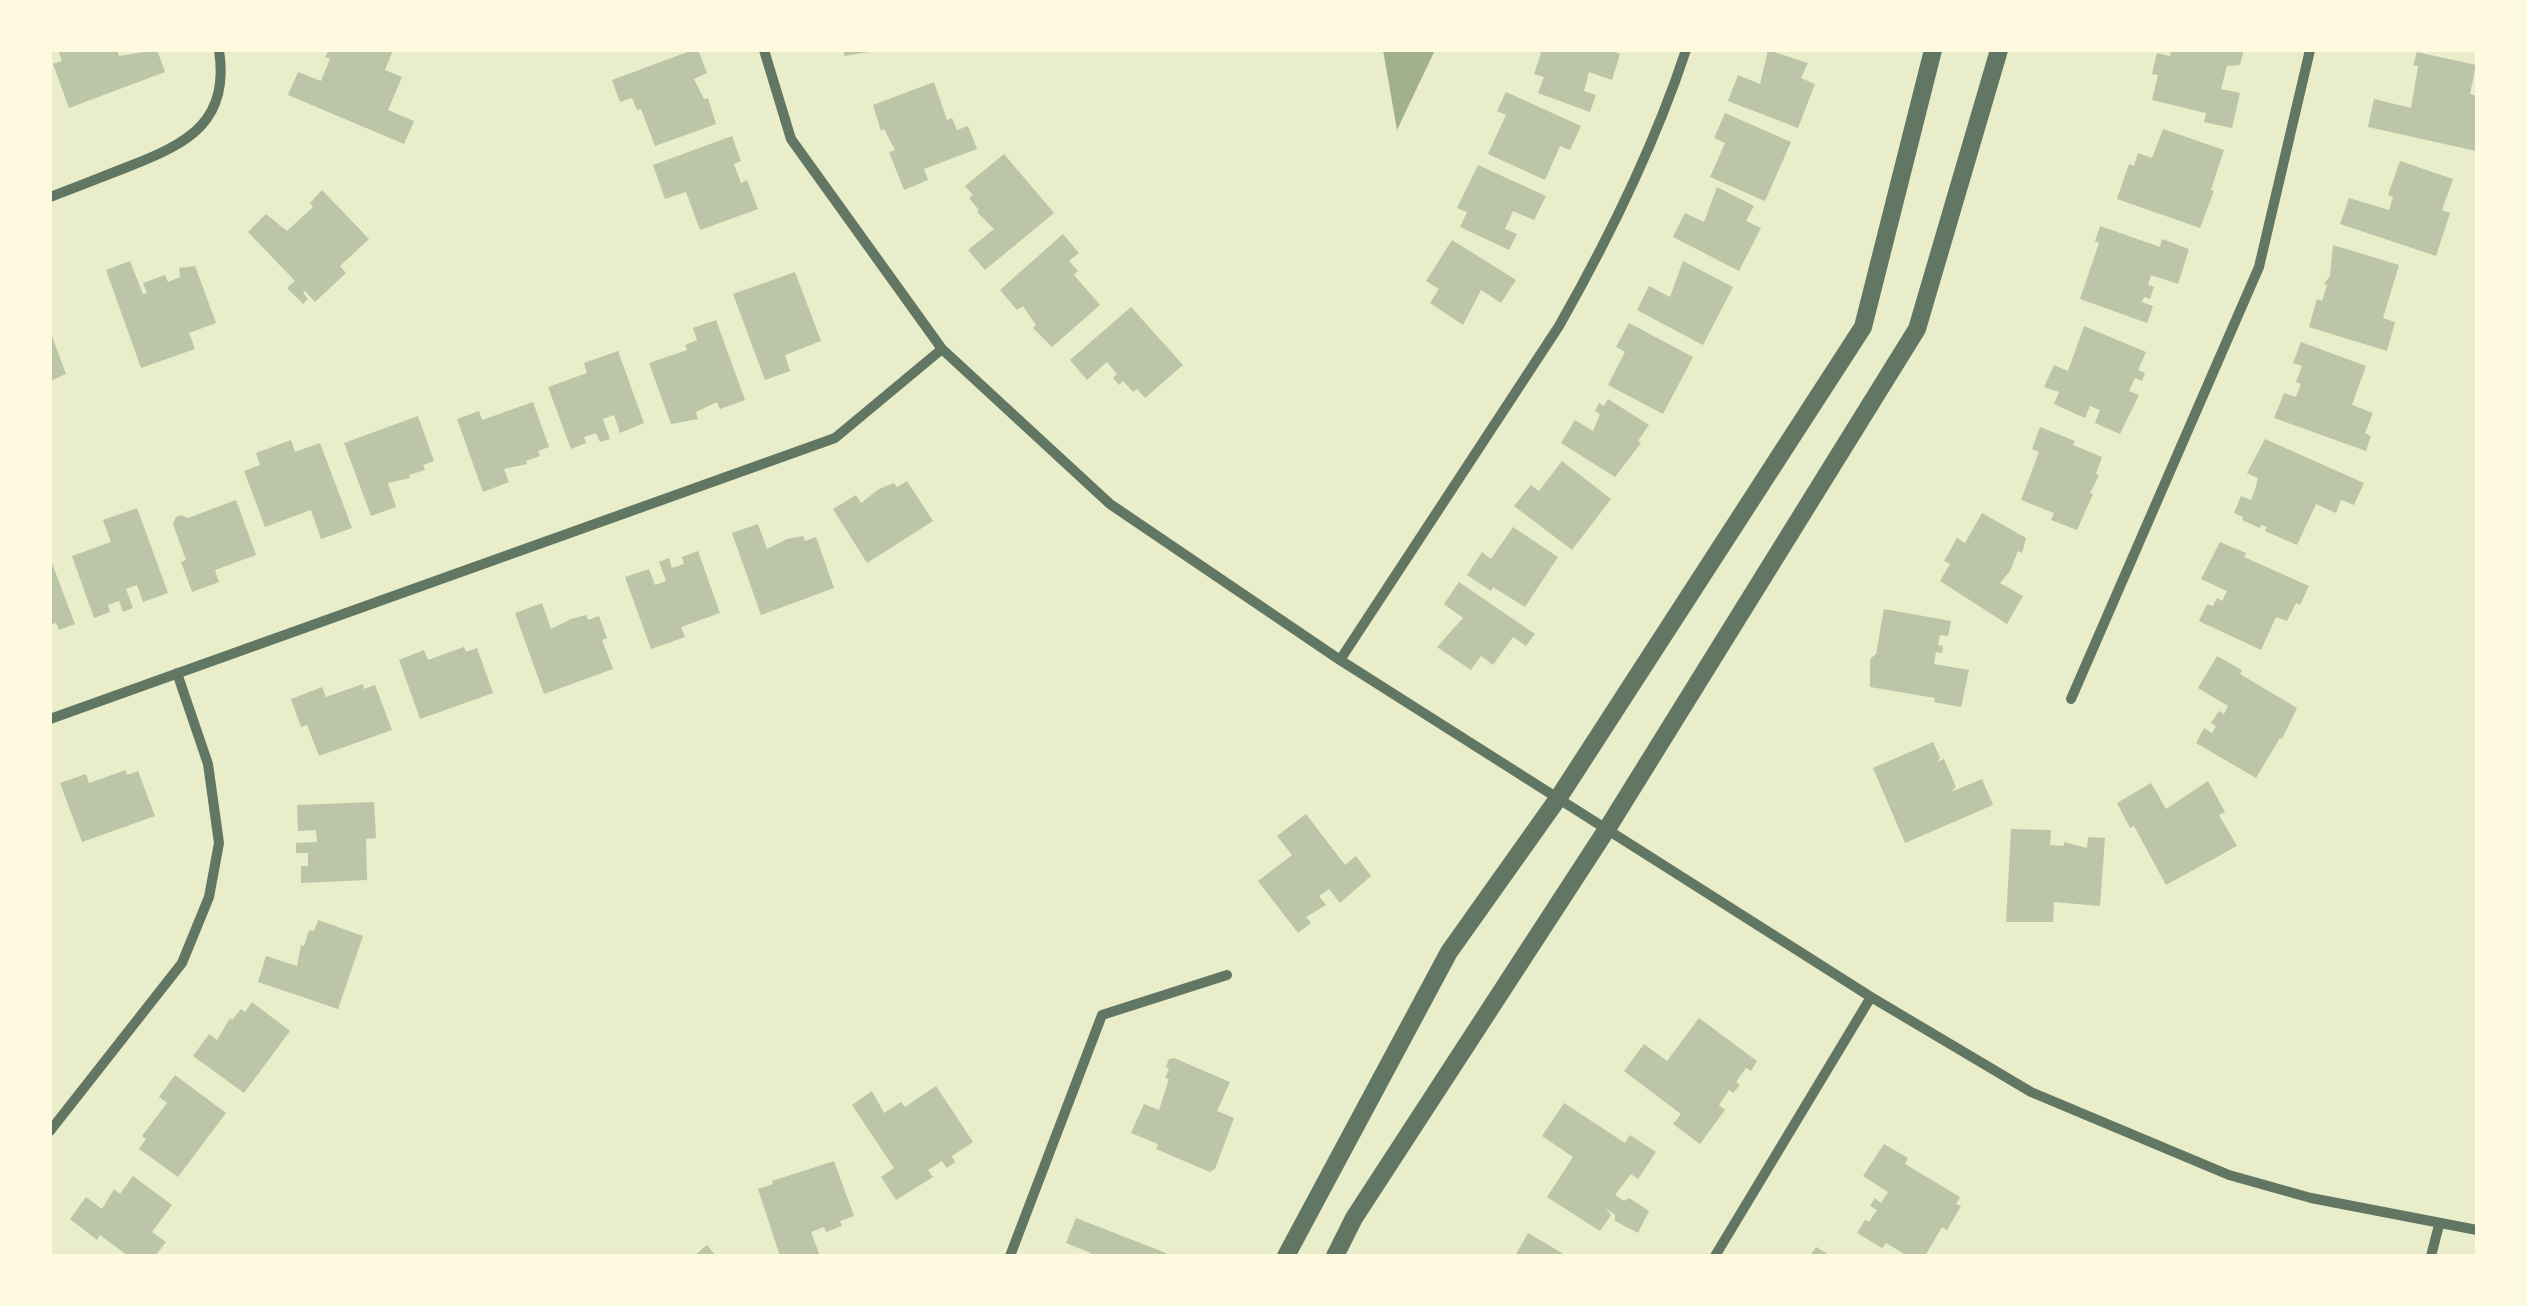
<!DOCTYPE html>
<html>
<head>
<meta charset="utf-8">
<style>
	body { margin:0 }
	#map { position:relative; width:2527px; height:1306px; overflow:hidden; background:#e9edc9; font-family:"PT Sans Narrow",sans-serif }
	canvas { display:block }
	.frame { position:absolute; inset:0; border:52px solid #fefae0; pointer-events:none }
</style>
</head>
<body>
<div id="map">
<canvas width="2527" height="1306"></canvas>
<div class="frame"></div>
</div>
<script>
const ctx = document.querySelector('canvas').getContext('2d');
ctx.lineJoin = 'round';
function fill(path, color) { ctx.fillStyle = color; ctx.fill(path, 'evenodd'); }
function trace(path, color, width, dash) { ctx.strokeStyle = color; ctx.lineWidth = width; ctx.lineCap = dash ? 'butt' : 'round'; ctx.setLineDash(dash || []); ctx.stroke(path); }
fill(new Path2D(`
	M1383,50H1435L1397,130Z`), '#a3b18a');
fill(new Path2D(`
	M58,50H117L119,56L157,50L165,72L69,108L53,64L62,61Z
	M329,50H393L385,70L402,77L388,110L414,121L404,144L288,95L298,72L321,81L330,59L325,57Z
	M693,50H698L707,73L694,79L704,99L708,98L716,124L655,146L641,109L637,110L632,98L620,102L612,80Z
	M844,50H869V52L844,56Z
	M1542,50H1609L1620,54L1612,80L1589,72L1584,91L1596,95L1590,112L1538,93L1544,77L1534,74Z
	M1768,50L1808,63L1801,78L1815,84L1798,128L1728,101L1738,75L1760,84Z
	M2171,50H2244L2240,65L2227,66L2221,89L2240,93L2232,128L2204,122L2206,113L2152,100L2158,75L2152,74L2157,53L2170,56Z
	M2417,52L2476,65L2470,94L2477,96L2476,151L2368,127L2374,99L2411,108L2418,66L2413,65Z
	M934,82L947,120L952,118L957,130L968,126L977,149L924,169L928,180L904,190L889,152L895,150L884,129L881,131L873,105Z
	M1506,92L1581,126L1570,150L1560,146L1545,180L1488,154L1506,115L1497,111Z
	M1725,113L1791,142L1765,201L1710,177L1725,143L1714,138Z
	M2163,129L2224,150L2211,190L2214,191L2200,228L2117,199L2129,164L2134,166L2138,153L2152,158Z
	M732,136L741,161L734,164L741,183L747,180L758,209L700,230L686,192L665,199L653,165Z
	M1004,154L1054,213L985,270L968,250L994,229L977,212L979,210L969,198L973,195L965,186Z
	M2400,161L2453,179L2442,210L2450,213L2436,256L2340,224L2349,198L2389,210L2393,197L2388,195Z
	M1478,165L1546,196L1534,220L1513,211L1505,229L1517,234L1509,250L1460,227L1467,212L1457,208Z
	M1717,187L1754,206L1746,221L1761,228L1739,271L1673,237L1685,213L1704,222Z
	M322,190L369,239L340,266L346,273L315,302L305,291L303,293L308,299L303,304L287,288L295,281L248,232L266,214L287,231L313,207L310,203Z
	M2100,226L2160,247L2162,239L2189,249L2178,284L2151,275L2148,285L2154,287L2150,299L2144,297L2142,302L2153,306L2147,323L2080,299L2099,243L2095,241Z
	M1063,234L1079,253L1069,261L1078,271L1074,275L1100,305L1052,347L1033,328L1036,325L1023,306L1017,310L1000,290Z
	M1452,240L1516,280L1501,303L1481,290L1463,325L1430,303L1439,289L1426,281Z
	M2333,245L2399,265L2383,318L2395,322L2387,351L2309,327L2317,299L2322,301L2327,285L2324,284L2330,276Z
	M130,261L143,294L147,293L143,283L165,275L168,282L180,277L179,268L195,266L216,323L189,333L195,349L141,368L106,270Z
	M1683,261L1733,287L1703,345L1637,310L1649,286L1670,297Z
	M795,272L821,341L785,355L790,371L765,380L733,294Z
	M1131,307L1183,365L1145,398L1137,389L1133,392L1123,381L1119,385L1113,378L1117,374L1107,362L1087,380L1070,360Z
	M716,320L745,400L720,409L717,402L696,412L698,419L671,424L649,363L687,350L685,345L697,340L693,328Z
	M1629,323L1693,357L1663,414L1608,385L1625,352L1616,347Z
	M2084,326L2146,352L2138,370L2145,373L2142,381L2135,378L2129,391L2139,395L2120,434L2095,423L2100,410L2090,406L2085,418L2054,404L2059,392L2044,387L2054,365L2068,371Z
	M50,331L66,374L50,381Z
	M2301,342L2366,366L2352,405L2373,413L2365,433L2371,436L2366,451L2274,418L2284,393L2296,397L2301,384L2296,382L2302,366L2293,363Z
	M618,351L644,423L620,433L614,415L603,419L610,439L600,442L596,433L584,437L586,443L571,449L548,387L587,373L584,363Z
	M1608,399L1649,425L1638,441L1641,443L1615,477L1561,443L1575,420L1593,431L1600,414L1595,411L1599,403L1604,406Z
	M533,402L549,447L538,451L540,456L526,461L527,464L504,469L509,482L483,492L457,419L479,411L482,420Z
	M418,416L434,461L423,465L425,470L409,475L410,478L388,483L396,507L371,516L344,443Z
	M2040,427L2075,441L2073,445L2102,457L2096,474L2099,475L2090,493L2093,494L2077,530L2051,520L2054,513L2021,500L2039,452L2032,449Z
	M2265,439L2364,483L2354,505L2341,500L2336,513L2316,504L2297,545L2265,531L2267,527L2261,525L2260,528L2242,520L2243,517L2234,513L2241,496L2251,500L2255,490L2258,478L2247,473Z
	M291,440L295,452L320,443L352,528L321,539L311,510L265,527L244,471L260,465L256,453Z
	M1562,461L1611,499L1572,550L1514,506L1531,485L1539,491Z
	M907,481L933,521L867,563L833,509L856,495L861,503L879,489L894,483L897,487Z
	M236,500L256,555L215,570L219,582L192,592L181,562L186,560L173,524L176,517L181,515L188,518Z
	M137,508L168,593L143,602L137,585L126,589L133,608L123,612L119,601L108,605L110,612L94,618L72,556L111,542L103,520Z
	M1982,513L2026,538L2022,553L2018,551L2010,571L2000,583L2023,596L2007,624L1940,581L1950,564L1944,561L1957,538L1965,543Z
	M758,524L767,549L787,539L803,536L805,541L816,537L834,588L761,615L732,533Z
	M1513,527L1558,557L1525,607L1493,587L1491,591L1467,575L1482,552L1491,559Z
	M2220,542L2246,553L2244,557L2309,586L2300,605L2296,603L2287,621L2276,617L2261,650L2199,621L2207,604L2213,606L2217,598L2222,601L2227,591L2201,579Z
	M698,551L720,613L681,627L685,637L651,649L625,577L649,569L655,585L666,581L659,562L669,558L672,568L684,564L682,557Z
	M50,558L75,624L59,630L56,623L50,625Z
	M1459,582L1535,634L1526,646L1513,637L1493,665L1481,656L1471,670L1437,647L1463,618L1444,604Z
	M542,603L551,629L571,619L586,615L588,620L599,616L607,638L602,640L613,669L544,694L515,613Z
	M1884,609L1951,621L1948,636L1940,635L1938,645L1943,646L1942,653L1936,652L1934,664L1969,670L1961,707L1934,702L1935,698L1870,687V659L1876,654Z
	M464,647L466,652L477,648L493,693L420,719L399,660L424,650L428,660Z
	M2217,656L2242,670L2240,674L2297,708L2282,739L2280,738L2256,778L2196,743L2204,728L2212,733L2216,726L2211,723L2219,711L2224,714L2228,706L2198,688Z
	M363,684L364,689L375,685L392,730L319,756L307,725L301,727L291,699L322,687L326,697Z
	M1933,742L1940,758L1937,762L1944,759L1956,787L1951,792L1982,779L1993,805L1905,843L1873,768Z
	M126,770L127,775L138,771L155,816L82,842L60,783L86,774L89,783Z
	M2208,781L2225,812L2219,815L2237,846L2166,885L2134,826L2130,828L2117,803L2151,783L2166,809Z
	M374,802L376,838L366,839L367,880L301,883V866H308V853H296V843L317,842L316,830L298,831L297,805Z
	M1306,814L1345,865L1356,856L1371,876L1340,903L1329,889L1319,896L1326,905L1306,917L1311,923L1298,933L1258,881L1292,855L1277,836Z
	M2011,829L2051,830L2050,845L2064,846V842L2087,848L2088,837L2105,838L2100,906L2054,902L2053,922H2006Z
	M318,920L363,936L338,1009L258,982L266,956L297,966L301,945L304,946L309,930L314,931Z
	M252,1002L290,1031L244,1093L193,1056L209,1034L217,1040L230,1018L232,1020L241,1009L245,1012Z
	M1699,1018L1757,1061L1751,1071L1746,1068L1736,1082L1740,1085L1733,1093L1729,1090L1719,1105L1725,1110L1700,1144L1673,1124L1681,1114L1624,1071L1644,1044L1667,1061Z
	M1174,1058L1230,1082L1217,1111L1234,1118L1215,1169L1210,1172L1156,1149L1158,1144L1131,1133L1144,1104L1159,1110L1169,1079L1165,1078L1169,1069L1166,1067L1169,1059Z
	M175,1075L226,1113L178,1177L139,1149L146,1139L142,1136L167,1103L159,1097Z
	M936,1086L973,1142L952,1156L955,1162L947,1168L942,1161L928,1170L933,1177L896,1200L881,1177L894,1168L852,1105L872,1091L884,1113L901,1102L905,1107Z
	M1564,1103L1625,1143L1630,1135L1656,1152L1638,1179L1631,1174L1615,1195L1624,1201L1629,1198L1649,1211L1638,1233L1615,1221V1215L1606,1208L1611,1215L1600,1231L1547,1197L1573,1157L1542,1136Z
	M1884,1144L1908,1158L1905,1164L1960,1197L1956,1204L1961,1206L1947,1230L1942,1227L1925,1256H1908L1886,1243L1882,1248L1857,1233L1865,1220L1869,1222L1877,1210L1870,1206L1875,1198L1881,1203L1888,1192L1863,1176Z
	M834,1161L854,1216L840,1221L842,1226L826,1232L824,1227L811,1232L820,1256H780L758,1189L773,1184L772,1181Z
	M133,1176L172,1205L152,1232L166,1242L155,1256H128L100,1235L97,1240L70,1219L86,1197L102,1209L114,1189L120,1194Z
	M1076,1218L1166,1253L1164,1256H1089L1091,1253L1066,1243Z
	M1528,1233L1567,1256H1515Z
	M707,1245L716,1256H694Z
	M1816,1247L1831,1256H1810Z`), '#bcc5a7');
trace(new Path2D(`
	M764,50L791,139L942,349L1110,504L1340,660L1871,997L2031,1092L2229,1175L2311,1198L2477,1230
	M50,197C77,187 104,176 130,166C189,143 230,121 219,50
	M1340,660L1559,326C1609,238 1654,147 1686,50
	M2071,699L2259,267L2310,50
	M50,719L835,438L942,349
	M50,1131L182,963L209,897L219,843L208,764L177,673
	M1010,1256L1102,1015L1227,975
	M1715,1256L1871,997
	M2431,1256L2439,1225`), '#617663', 10);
trace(new Path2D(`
	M1286,1256L1449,952L1559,797L1863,327L1933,50
	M1335,1256L1354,1218L1607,829L1917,329L1999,50`), '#617663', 18);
</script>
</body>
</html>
